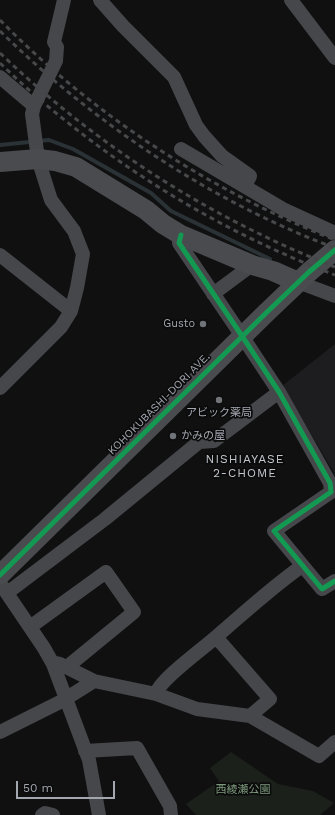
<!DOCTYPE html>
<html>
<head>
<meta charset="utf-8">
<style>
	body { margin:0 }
	#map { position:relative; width:335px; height:815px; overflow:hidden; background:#101011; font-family:"Work Sans",sans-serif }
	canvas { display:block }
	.scale { position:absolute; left:16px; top:781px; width:99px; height:18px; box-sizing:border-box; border:2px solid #a3a8b0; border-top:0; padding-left:5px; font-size:12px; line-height:14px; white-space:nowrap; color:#a3a8b0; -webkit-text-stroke:3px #0b0b0c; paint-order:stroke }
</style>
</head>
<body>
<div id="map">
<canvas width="335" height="815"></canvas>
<div class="scale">50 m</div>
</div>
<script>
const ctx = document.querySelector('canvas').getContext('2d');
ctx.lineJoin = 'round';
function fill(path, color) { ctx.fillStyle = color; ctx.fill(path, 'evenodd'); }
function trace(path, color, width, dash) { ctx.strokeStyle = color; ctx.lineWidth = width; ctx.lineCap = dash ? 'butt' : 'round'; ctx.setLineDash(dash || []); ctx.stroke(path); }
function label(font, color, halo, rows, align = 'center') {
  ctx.font = font + ' "Work Sans","Noto Sans JP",sans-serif'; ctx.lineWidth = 3.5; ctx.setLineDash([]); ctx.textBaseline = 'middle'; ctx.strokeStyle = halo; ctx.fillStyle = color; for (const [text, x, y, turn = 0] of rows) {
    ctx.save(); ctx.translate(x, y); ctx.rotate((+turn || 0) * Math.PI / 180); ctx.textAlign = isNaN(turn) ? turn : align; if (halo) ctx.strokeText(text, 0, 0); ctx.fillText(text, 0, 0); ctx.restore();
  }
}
fill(new Path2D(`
	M335,344V474L282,386Z`), '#1d1d1f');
fill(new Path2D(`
	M231,752L278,784L313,791L334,803L320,815H196L186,804L219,781L210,768Z`), '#1b201b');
trace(new Path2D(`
	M0,145L49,140L73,149L151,193L171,211L270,259`), '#2a3236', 4);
trace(new Path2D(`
	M100,0L123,26L174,77L196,125L204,136L222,156L250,176L245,186
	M291,0L335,58
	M0,77L34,106
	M181,149L283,209L335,233
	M181,235L179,243L242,336L279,392L330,483L331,492L274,531L322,589L335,581
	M0,255L71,311
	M298,282L335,296
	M213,294L252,265
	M0,388L61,327L71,311L77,288L83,254L74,231L51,200L38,159L32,114L34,106L56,61L57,47L54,42L64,0
	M2,586L44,648L53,664L89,760L99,815
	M7,593L105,519L199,442L214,441L279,392
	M30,627L106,572L134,612L67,667
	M216,637L270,699L250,716
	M53,664L56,663L60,664L94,681L156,694L197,709L250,716L319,756L335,742
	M156,694C159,680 204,648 216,637C244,613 272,587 302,566
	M0,732L62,701L94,681
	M85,751L137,748L170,806L171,815
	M42,815L45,813L53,815`), '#45474a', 14);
trace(new Path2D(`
	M0,162L38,159L55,161L76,167L146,210L163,224L181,235L252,265L273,271L298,282
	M0,575L266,313L309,272L335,250`), '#494b4e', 20);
trace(new Path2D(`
	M0,20C94,116 211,191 335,240
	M0,31C95,124 210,201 335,248
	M0,53C97,146 210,218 335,267
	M0,63C95,155 211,228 335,275`), '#46484a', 3, [5, 4]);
trace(new Path2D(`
	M181,235L179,243L242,336L279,392L330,483L331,492L274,531L322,589L335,581
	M0,575L266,313L309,272L335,250`), '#139951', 5);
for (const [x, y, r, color] of [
	[203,324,4,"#707378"],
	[219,400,4,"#707378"],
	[173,436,4,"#707378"]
]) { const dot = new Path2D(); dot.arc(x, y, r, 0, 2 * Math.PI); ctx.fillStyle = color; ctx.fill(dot); trace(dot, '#0b0b0c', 1.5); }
label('11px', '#a3a8b0', '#0b0b0c', [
	["Gusto",195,324],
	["アビック薬局",219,413,"center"],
	["かみの屋",181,436,"left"]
], 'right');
label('11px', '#a3a8b0', '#0b0b0c', [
	["KOHOKUBASHI-DORI AVE.",159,404,-45]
]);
label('11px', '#7d997c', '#0b0b0c', [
	["西綾瀬公園",243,790]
]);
ctx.letterSpacing = '1px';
label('12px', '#c3c7cd', '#0b0b0c', [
	["NISHIAYASE",245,459],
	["2-CHOME",245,473]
]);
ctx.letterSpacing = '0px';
</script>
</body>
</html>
